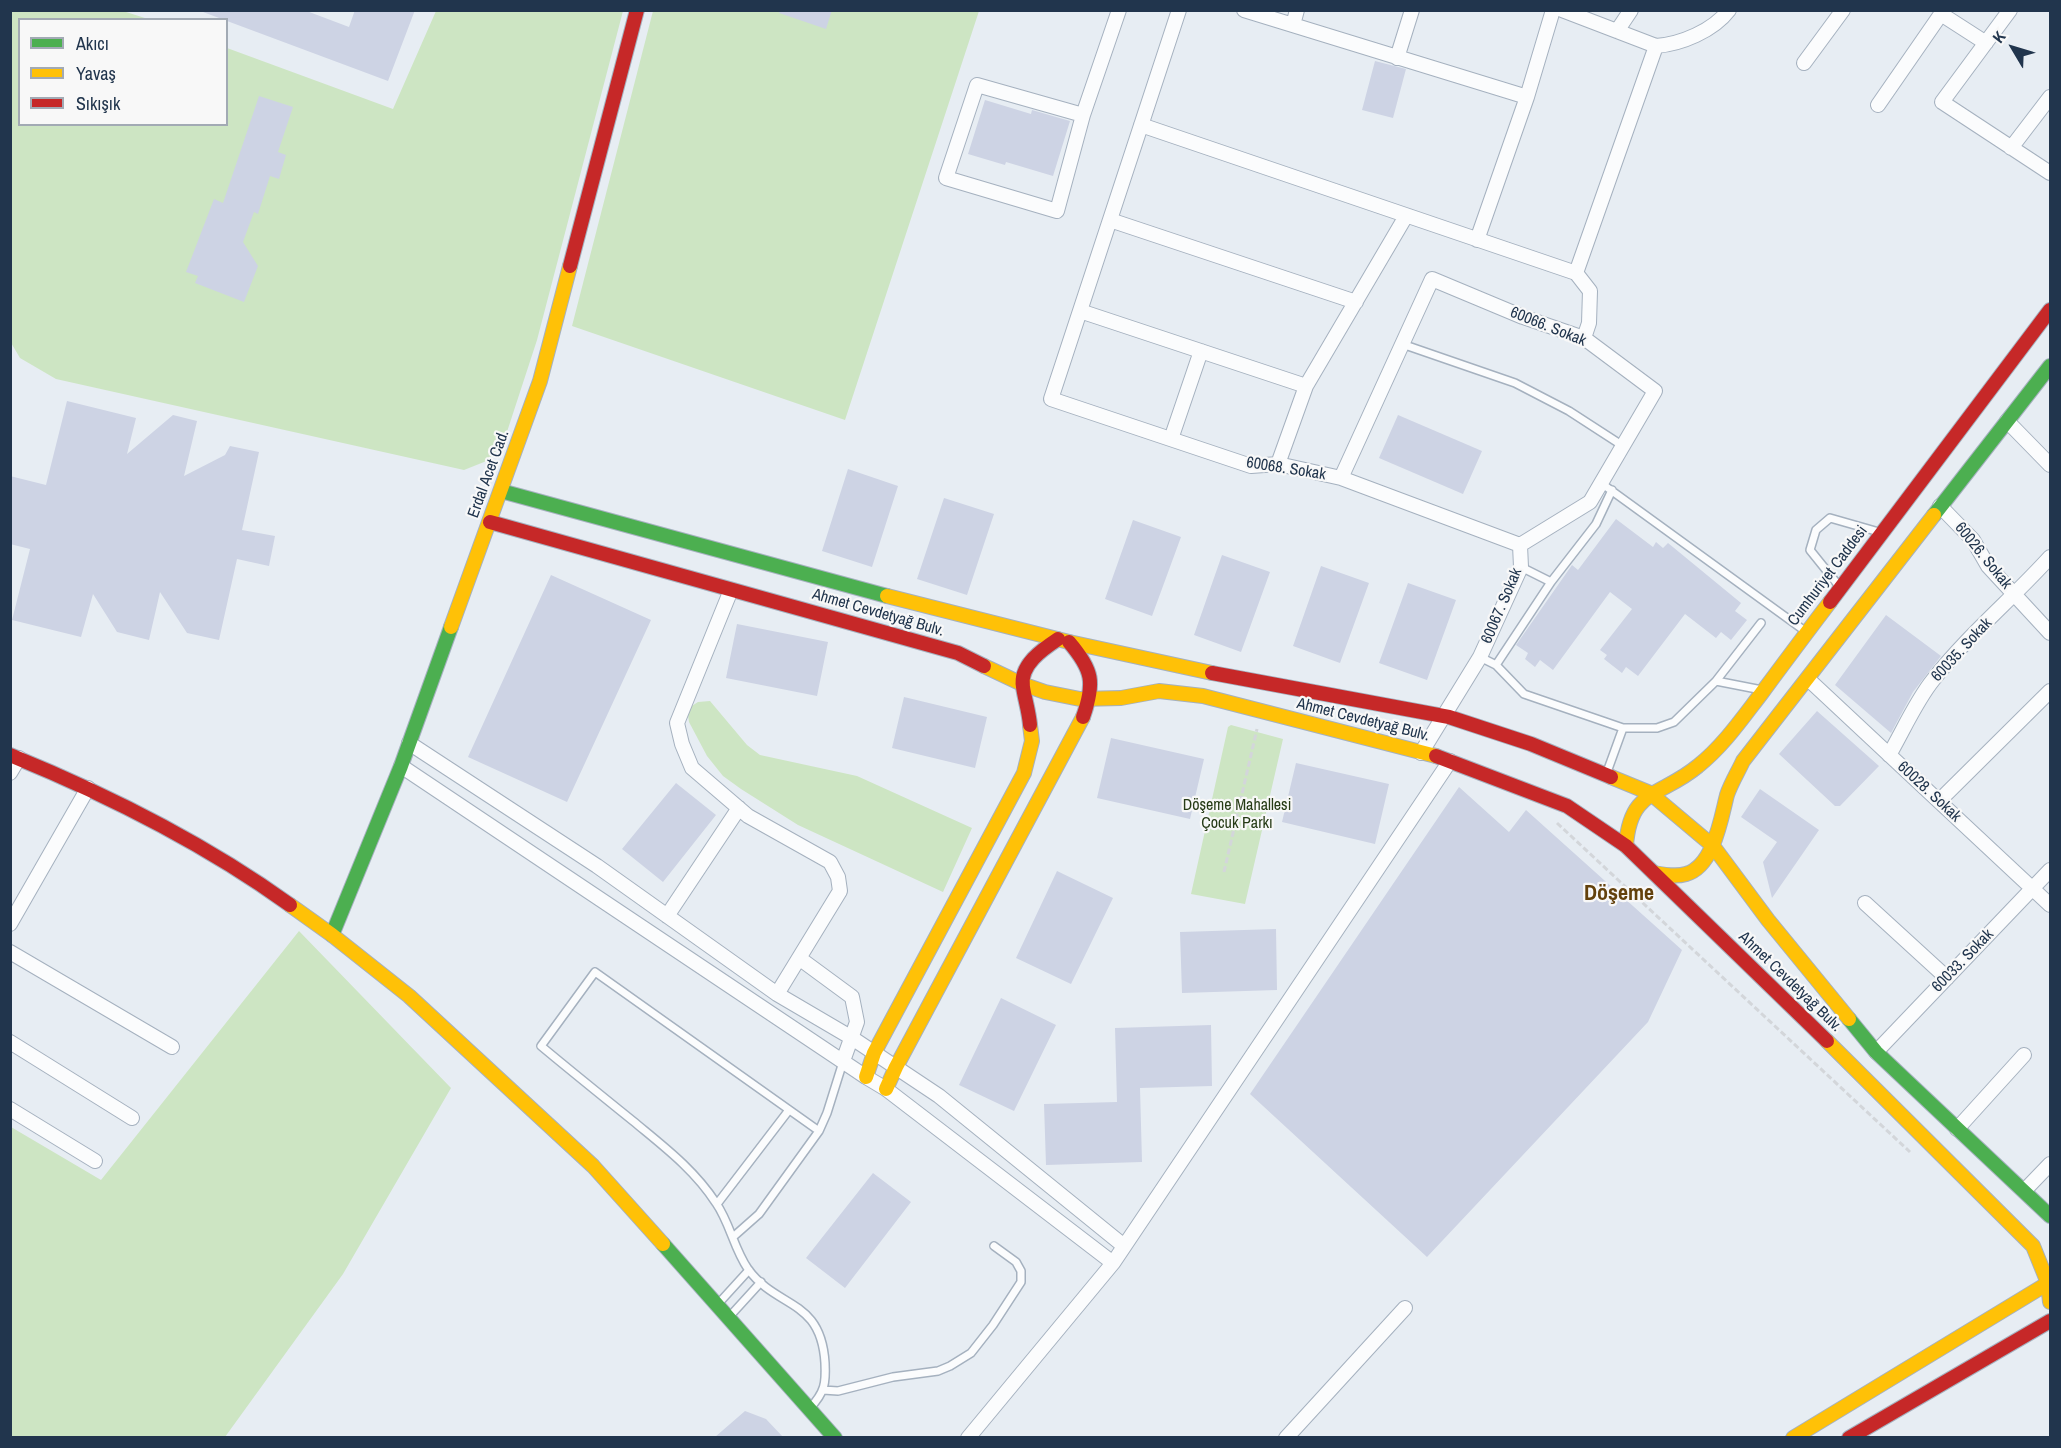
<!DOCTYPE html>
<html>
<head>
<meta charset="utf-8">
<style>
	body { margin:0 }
	#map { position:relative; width:2061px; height:1448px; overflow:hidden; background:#e7edf3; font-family:"Archivo Narrow",sans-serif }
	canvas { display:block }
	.frame { position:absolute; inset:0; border:12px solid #21354d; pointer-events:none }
	.legend { position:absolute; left:18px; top:18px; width:210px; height:108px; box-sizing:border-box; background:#f8f8f8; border:2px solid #a2aab4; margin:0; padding:8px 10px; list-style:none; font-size:18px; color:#21354d }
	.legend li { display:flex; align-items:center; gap:12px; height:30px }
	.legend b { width:30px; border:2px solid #a2aab4 }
	.north { position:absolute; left:1983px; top:18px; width:60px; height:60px; -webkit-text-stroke:4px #f8f8f8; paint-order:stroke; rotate:308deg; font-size:16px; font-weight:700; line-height:24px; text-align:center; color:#21354d }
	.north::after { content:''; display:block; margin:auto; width:21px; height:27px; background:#21354d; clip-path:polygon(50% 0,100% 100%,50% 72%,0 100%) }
</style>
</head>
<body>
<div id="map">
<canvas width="2061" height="1448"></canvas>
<div class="frame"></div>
<ul class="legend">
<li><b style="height:8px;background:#4caf50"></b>Akıcı</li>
<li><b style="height:8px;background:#ffc107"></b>Yavaş</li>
<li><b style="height:8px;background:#c62828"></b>Sıkışık</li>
</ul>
<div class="north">K</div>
</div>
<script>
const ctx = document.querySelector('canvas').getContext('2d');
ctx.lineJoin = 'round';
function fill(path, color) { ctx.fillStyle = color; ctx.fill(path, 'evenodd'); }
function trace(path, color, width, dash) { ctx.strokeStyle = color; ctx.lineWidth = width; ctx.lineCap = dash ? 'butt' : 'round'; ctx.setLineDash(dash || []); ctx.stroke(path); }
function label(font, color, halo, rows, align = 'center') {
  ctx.font = font + ' "Archivo Narrow",sans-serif'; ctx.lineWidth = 4.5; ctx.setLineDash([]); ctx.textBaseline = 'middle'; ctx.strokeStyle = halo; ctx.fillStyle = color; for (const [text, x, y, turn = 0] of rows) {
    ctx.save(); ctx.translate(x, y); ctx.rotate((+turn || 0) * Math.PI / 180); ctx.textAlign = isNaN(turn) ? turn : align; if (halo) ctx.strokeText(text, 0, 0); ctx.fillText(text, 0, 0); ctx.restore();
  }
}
fill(new Path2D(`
	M10,11H123L148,19L20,20V124H226L227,48L393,109L436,11H623L537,340L504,441L489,460L464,470L56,379L20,358L10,341Z
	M653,11H979L845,420L572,326Z
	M710,701L747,745L760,755L857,776L972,828L943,892L798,825L741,789L723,776L707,756L689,722L687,709L698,702Z
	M1231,725L1283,739L1245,904L1191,894L1228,727Z
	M299,931L451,1088L343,1274L225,1437H11V1127L101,1180Z`), '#cde5c3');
fill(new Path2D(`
	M203,10H304L349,27L355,10H415L388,81L203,12Z
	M780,10H832L826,29L779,13Z
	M1375,61L1406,69L1393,118L1362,110Z
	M259,96L293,107L278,152L286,155L279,179L270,176L258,214L254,212L243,242L258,266L244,302L195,283L198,276L186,272L214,199L223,203Z
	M985,100L1031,114L1032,110L1070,121L1053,176L1006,162L1005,165L968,154Z
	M67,401L136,418L127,454L173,415L197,421L184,476L225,455L230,446L259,452L242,530L275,536L269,566L237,559L219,640L187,633L160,592L149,640L117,632L93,594L81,637L12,620L30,549L10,544V476L46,485Z
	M1398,415L1482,451L1463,494L1379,458Z
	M848,469L898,486L872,567L822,551Z
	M944,498L994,514L967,595L917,579Z
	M1616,519L1653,547L1656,542L1663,548L1668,543L1741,603L1735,611L1747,620L1731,640L1721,632L1716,638L1685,614L1638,676L1626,667L1622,673L1604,659L1607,655L1600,650L1632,609L1610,592L1553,670L1540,660L1535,667L1525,659L1528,653L1516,645L1572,565L1578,570Z
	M1133,520L1181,537L1152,616L1105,599Z
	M1222,555L1270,572L1241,652L1194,635Z
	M1321,566L1369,583L1340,663L1293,646Z
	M551,575L651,620L567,802L468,757Z
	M1408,583L1456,600L1427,680L1379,663Z
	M1886,615L1941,656L1913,692L1891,733L1835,685Z
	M737,624L828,642L817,696L726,678Z
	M904,697L987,717L975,768L892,748Z
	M1817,711L1879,766L1840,806H1835L1779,754Z
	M1111,738L1204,759L1190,819L1097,798Z
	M1296,763L1389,784L1375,844L1282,822Z
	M676,783L716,815L663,882L622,849Z
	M1459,787L1509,832L1526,810L1682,950L1648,1022L1427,1257L1250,1094Z
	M1760,789L1819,830L1772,898L1763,862L1777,842L1741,817Z
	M1057,871L1113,898L1071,984L1016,958Z
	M1276,929L1277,990L1182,993L1180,932Z
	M1001,998L1056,1025L1014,1111L959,1085Z
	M1211,1025L1212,1086L1140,1088L1142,1162L1046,1165L1044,1104L1117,1102L1115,1028Z
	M873,1173L911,1202L845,1288L806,1258Z
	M745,1411L766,1419L783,1437H715Z`), '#cdd3e4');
const lane = new Path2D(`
	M1402,344L1515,383L1569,411L1623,446
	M1601,483L1805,631
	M1521,567L1551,582L1596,524L1612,490
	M1839,586L1810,550L1816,530L1830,518L1879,532
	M1761,623L1716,681L1762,690
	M1480,657L1496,665L1551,582
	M1496,665L1524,694L1623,728L1607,772
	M1623,728H1657L1674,722L1716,681
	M717,1204L789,1110
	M733,1237L759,1214L819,1131L827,1113L843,1062
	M718,1304L749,1270
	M730,1316L761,1282
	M823,1390L838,1391L893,1377L938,1371L950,1366L971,1353L993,1325L1021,1282V1271L1016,1262L994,1246
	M810,1408C825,1392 826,1383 825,1363C821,1298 777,1309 748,1269C734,1249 730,1223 716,1203C694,1169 663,1146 633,1121C602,1096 571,1071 541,1046L595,972L819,1131`);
const street = new Path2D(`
	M1179,10L1051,399L1251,466L1278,464L1341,478L1520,545
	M1244,10L1527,97
	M1562,10L1656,46C1681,44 1713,31 1729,10
	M2010,10L1942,102L2050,173
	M1293,25L1297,10
	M1617,31L1631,10
	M1397,58L1412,10
	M1804,63L1843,10
	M1878,105L1941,14L1986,43
	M1083,115L977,85L946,178L1057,211L1083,115L1119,10
	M1141,125L1576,273L1590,291L1589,323L1584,338
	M2011,148L2050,97
	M1110,220L1356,302
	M1477,240L1527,97L1553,10
	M1576,273L1656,46
	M1080,311L1306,386
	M2007,421L2050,465
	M1171,439L1201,351
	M1278,464L1306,386L1406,216
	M1341,478L1432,279L1523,317L1584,338L1655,391L1590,502L1520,545L1521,567L1480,657L1421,753
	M1940,506L1973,540L1988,566L2050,633
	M731,590L677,723L682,744L692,768L748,816L830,862L838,877L840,891L777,994
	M1808,679L2050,905
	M409,743L597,866L777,994L852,1038L939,1096L1124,1246
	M1889,755C1903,731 1916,701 1933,680C1968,635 2012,599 2050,557
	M401,766L866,1077L886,1089L1113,1263
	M10,773L19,758
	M1939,801L2050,691
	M1865,903L1947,978
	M667,916L739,808
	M10,924L88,788
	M10,952L172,1047
	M799,958L852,997L857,1022L843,1061
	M10,1042L132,1118
	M1876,1052L2050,870
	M10,1109L95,1161
	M1957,1129L2024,1055
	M2024,1191L2050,1164
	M968,1438L1113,1263L1450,761
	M1286,1438L1405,1308`);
const fast = new Path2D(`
	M501,491L887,596
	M1934,515L2050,366
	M332,935L401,766L451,627
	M1849,1019L1876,1052L2050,1216
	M663,1244L835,1438`);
const slow = new Path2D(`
	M887,596L1069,642L1212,673
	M451,627L540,381L570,266
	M984,666L1022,684L1045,692L1080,699L1121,698L1159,691L1203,696L1436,756
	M1611,777L1650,793L1713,846L1768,920L1849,1019
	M1626,846C1630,788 1661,797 1698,766C1723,746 1741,720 1761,694C1784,663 1807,632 1830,602
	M1654,873C1665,875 1676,877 1686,874C1714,866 1721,818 1727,795C1731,783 1738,772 1743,761L1934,515
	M290,905L332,935L409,996L593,1166L663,1244
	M1827,1041L2033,1246L2048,1283L2050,1302
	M866,1077L874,1053L1024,773L1032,741L1030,725
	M886,1089L896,1067L1083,717
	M1793,1438L2050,1282`);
const jam = new Path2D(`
	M570,266L637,10
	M490,522L958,653L984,666
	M1830,602L2050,310
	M1069,642C1093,670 1095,683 1083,717
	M1212,673L1449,717L1531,744L1611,777
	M1030,725C1029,712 1025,700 1023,687C1019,665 1043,649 1058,639
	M10,755C108,795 204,843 290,905
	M1436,756L1567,806L1626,846L1827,1041
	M1849,1438L2050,1321`);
trace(lane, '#a5b1bf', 10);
trace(street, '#a5b1bf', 16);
trace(fast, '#a5b1bf', 16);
trace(slow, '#a5b1bf', 16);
trace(jam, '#a5b1bf', 16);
trace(new Path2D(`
	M1557,823L1910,1152
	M1224,872L1257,729`), '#d3d6da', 3, [6, 3]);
trace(lane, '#fbfcfd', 7);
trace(street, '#fbfcfd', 14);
trace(fast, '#4caf50', 14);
trace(slow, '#ffc107', 14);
trace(jam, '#c62828', 14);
label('16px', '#21354d', '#f8f8f8', [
	["60066. Sokak",1548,327,22],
	["60068. Sokak",1286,469,9],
	["Erdal Acet Cad.",489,474,-70],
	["60026. Sokak",1983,556,51],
	["Cumhuriyet Caddesi",1828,576,-53],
	["60067. Sokak",1502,606,-67],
	["Ahmet Cevdetyağ Bulv.",878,613,16],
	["60035. Sokak",1962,650,-47],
	["Ahmet Cevdetyağ Bulv.",1363,720,14],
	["60028. Sokak",1929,792,43],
	["60033. Sokak",1963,961,-46],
	["Ahmet Cevdetyağ Bulv.",1790,982,44]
]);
label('16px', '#263b16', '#f8f8f8', [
	["Döşeme Mahallesi",1237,806],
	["Çocuk Parkı",1237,824]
]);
label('bold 22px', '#63410c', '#f8f8f8', [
	["Döşeme",1619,894]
]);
</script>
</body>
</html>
